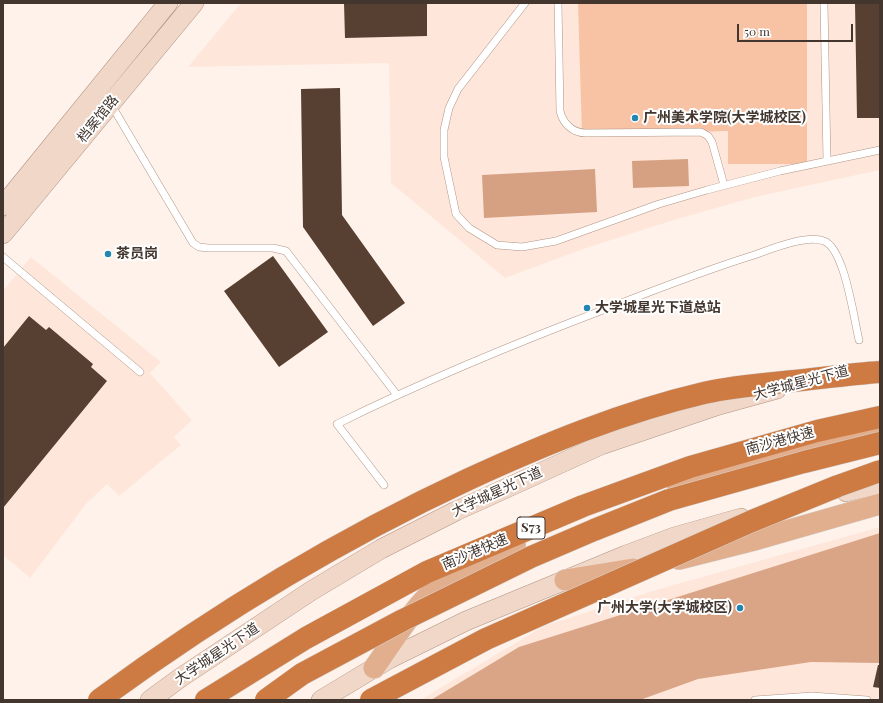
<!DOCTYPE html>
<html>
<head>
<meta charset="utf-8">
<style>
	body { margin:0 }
	#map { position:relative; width:883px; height:703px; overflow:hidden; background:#fef2eb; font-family:"Playfair Display",serif }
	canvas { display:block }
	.frame { position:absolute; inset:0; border:4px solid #42362f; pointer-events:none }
	.scale { position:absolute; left:737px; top:24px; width:116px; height:18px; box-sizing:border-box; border:2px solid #42362f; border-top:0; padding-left:5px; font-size:12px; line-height:14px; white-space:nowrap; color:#42362f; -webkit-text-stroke:3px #fff; paint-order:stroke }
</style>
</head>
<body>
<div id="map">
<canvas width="883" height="703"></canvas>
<div class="frame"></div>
<div class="scale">50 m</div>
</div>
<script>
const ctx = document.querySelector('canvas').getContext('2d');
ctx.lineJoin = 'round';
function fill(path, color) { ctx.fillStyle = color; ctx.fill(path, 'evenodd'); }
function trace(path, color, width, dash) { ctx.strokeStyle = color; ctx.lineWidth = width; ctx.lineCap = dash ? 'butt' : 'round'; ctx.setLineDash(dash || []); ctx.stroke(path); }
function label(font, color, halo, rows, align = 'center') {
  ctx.font = font + ' "Playfair Display","Noto Sans SC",serif'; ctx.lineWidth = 4; ctx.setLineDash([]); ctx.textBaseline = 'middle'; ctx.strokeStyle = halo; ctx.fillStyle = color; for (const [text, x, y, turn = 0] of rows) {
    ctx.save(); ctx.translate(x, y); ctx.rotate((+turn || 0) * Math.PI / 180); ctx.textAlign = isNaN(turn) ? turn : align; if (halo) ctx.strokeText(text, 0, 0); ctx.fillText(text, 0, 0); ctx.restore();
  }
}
fill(new Path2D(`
	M241,3H880V170L755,197L674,220L589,247L505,278L391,183L389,63L188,67Z
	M31,257L161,362L150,373L192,420L174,437L181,445L119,496L107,484L86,504L30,578L3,555V291Z
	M880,527V700H420L544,626L656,590Z`), '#fee7da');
fill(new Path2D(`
	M578,3H807V164H728V131L582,135Z`), '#f8c3a5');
fill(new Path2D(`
	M880,533V663L811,662L698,679L640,700H431L519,647Z`), '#daa586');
fill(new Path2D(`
	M688,159L689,186L633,188L632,161Z
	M595,169L597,212L484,218L482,175Z`), '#d6a182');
fill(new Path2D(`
	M344,3H427V36L345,38Z
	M855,3H880V118H857Z
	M340,88L342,215L405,303L373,326L303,227L301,89Z
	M273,256L328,332L279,367L224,291Z
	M29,316L46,330L49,327L93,364L91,367L107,381L3,508V348Z
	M878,665H880V688L873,687Z`), '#573f31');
const lane = new Path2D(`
	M525,3L458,89L449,108L444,130V157L456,214L469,228L497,245L522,247L556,241L659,204L707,190L780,171L880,150
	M558,3L560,111C563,124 573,133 586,133L701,132L708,136L712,142L724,185
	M824,3L827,161
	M112,106L193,243L199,247L208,248H273L286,251L397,395
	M3,257L140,372
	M384,485L337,424C426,380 518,342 611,307C657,289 703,271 751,256C769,250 806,234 824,241C845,249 854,320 859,340
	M755,700L812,696L867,700`);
const secondary = new Path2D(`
	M3,206L168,3
	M3,234L194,3
	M846,492L880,484
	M150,700L180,678L311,591L381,549L456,511L601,445L719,405L777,389
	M321,700L389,659L466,621L626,555L674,537L741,518`);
const primary = new Path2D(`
	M676,482L764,458L880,432
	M679,559L758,539L880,504
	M565,580L633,569
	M374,668C392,643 415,604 439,586C462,568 490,557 515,545`);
const highway = new Path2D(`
	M206,700L306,638L427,572L583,506L690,467L817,431L880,417`);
trace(lane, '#b09485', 8);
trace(secondary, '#b09485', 20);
trace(primary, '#d5d3d1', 22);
trace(highway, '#d5d3d1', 23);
trace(lane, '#fff', 7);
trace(secondary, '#f0d7c7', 19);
trace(primary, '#e2af8e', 21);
trace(highway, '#ce7a43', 22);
const highwayBridge = new Path2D(`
	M99,700C216,614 338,540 469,479C545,444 623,412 704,393C734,386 764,384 794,381C823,378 851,374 880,372
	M266,700L302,674L403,620L531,557L594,530L669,500L804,462L880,443
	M371,700L486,639L752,521L838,486L880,471`);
trace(highwayBridge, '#d5d3d1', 23, []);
trace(highwayBridge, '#ce7a43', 22);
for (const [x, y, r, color] of [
	[635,118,4,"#2286b0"],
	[108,254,4,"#2286b0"],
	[587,308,4,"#2286b0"],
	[740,608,4,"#2286b0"]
]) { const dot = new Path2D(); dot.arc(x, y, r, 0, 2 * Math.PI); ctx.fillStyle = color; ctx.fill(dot); trace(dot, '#fff', 1.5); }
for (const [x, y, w] of [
	[531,528,28]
]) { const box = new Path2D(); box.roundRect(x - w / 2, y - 11, w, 22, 3); ctx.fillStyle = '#fff'; ctx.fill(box); trace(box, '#42362f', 1); }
label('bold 13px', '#42362f', null, [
	["S73",531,528]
]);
label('bold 14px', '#42362f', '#fff', [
	["广州美术学院(大学城校区)",643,118],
	["茶员岗",116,254],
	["大学城星光下道总站",595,308],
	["广州大学(大学城校区)",732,608,"right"]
], 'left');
label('14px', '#42362f', '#fff', [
	["档案馆路",98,119,-51],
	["大学城星光下道",801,383,-15],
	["南沙港快速",780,441,-15],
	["大学城星光下道",497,492,-25],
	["南沙港快速",475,552,-23],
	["大学城星光下道",217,654,-34]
]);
</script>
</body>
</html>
